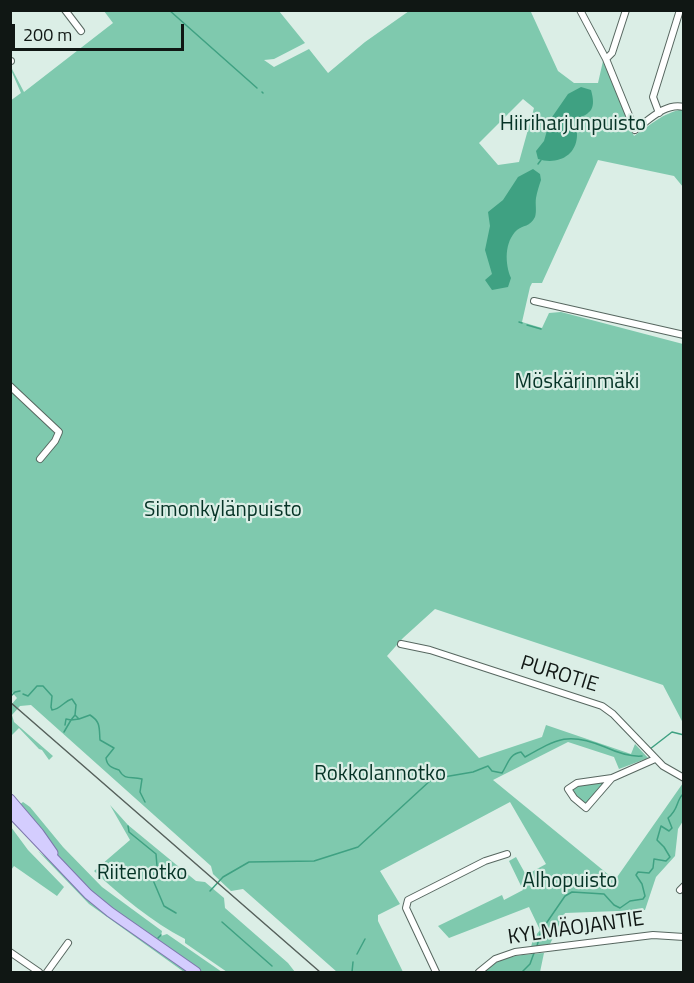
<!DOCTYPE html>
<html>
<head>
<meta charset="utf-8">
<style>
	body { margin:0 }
	#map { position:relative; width:694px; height:983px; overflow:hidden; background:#dbeee6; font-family:"Titillium Web",sans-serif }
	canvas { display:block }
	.frame { position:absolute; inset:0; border:12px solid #101714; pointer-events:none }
	.scale { position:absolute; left:12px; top:24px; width:172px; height:27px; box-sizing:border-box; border:3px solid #101714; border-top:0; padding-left:8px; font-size:18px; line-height:21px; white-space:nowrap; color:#101714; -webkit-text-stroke:4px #dbeee6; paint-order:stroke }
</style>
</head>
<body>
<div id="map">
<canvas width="694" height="983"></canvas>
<div class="frame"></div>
<div class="scale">200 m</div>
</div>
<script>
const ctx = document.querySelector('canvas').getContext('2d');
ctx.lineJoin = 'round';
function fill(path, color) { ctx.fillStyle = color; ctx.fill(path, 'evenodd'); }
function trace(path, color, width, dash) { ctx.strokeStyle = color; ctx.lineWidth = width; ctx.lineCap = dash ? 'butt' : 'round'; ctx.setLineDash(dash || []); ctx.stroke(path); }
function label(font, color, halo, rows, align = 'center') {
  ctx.font = font + ' "Titillium Web",sans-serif'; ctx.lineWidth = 4.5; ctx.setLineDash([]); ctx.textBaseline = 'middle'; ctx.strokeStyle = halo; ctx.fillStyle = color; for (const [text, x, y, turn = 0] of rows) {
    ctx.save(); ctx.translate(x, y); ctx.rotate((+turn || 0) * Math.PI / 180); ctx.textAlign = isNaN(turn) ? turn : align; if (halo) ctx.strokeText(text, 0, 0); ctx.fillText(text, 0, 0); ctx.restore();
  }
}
fill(new Path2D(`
	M104,11H279L305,43L274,59L264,60L274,67L309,49L328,73L365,42L409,11H532L531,12L558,71L574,83H598L603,61L634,136C652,124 661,114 683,109V187L674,176L598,160L542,283H532L530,287L522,322L542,328L549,313L561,312L683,344V723L663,685L435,609L403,638L387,656L479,758L542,737L546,725L631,754L635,744L648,758L619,769L614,757L568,742L493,780L615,880L683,783V821L678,829L675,856L656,877L645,910L565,913L550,944L531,947L533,939L540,930L529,907L449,938L438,926L502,895L504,900L523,890L509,861L516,857L526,875L546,864L510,802L380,871L400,904L378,915V921L403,972H337L243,889L231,891L213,874L211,866L31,705L20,706L12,715L14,722L53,756L49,760L42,750L39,749L19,728L11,736V705L17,698L10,690V101L21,93L11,70L12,69L24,92L113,23ZM523,99L534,108L519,162L498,165L479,143Z
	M603,782L605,784L589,802L584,803L573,793V789L576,786Z
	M23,802L30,807L63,847L102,887L162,931L161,936L167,934L222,972H202C158,942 110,913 73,874C53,853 37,828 19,805Z
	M110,805L128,825L196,881L205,882L224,898L225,908L288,963L295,972H227L185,943V939C152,922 121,896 94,871L130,840Z
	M11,827L28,850L64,887L57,896L14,866L11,870Z
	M38,851L53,863L190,972H184L89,904Z
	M544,953L540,972H484C500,955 522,955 544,953Z`), '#7fc9ae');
fill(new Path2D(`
	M581,87L591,90C596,108 592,114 575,119C571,127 578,128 577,136C576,157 556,165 538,159L536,151L544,141L550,120L568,94Z
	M533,169L540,174L541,180C539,186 537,192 536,198C535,204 537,211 535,217C530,227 523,225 517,230C504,242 505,264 511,278L508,287L492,290L485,280L492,274L485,250L490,226L488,212L503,200L518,177Z`), '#3fa182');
trace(new Path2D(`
	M169,10L257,88
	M262,92L263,93
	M538,164L541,160
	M519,322L522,323
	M527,325L541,329
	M23,694L28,696L37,686H43L52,696L51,707L52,710C61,709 64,701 72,699L76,705L75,715L79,719L90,715C101,722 99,728 100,740L114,748L106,758C107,766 112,768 119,770C125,781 131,776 142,779L140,792L145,802
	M10,697L15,692L20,691
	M65,725L66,719L71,720L75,715
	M64,732L71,720L79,719
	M650,749L672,732L684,735
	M128,826L129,832L156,854L157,866L153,880L164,906L176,913
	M210,891L223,877L249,862L314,861L358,847L432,779L473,772L488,766L492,771L502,773C508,764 509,754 521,752L525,757C558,738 569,732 605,747C616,752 630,757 642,756
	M222,922L272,966
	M158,938L161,935
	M537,946L541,931L565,896L572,892L604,894L614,905L620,908L630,901L643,899L645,896L642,884L636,875L638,872L649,873L653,868L654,859L666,861L670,857L664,847L657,840L661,826L669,831L672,828L668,818C680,808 675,801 684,793
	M357,954L365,939
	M352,972L353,962
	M522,972L530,964L534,953`), '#3fa182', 1.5);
const minor = new Path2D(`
	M65,10L81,31
	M580,10L606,59
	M626,10L612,53L606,59L635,130C649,120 666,102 684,107
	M10,61H11
	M659,113L653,97L680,10
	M534,301L684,335
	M10,386L59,432L55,441L40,459
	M401,644L430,650L602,706L613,714L663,766L684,778
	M612,778L586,808L574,798L568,789L577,783L612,778L655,759
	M680,890L684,886
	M10,952L39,972
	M47,972L68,943
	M436,972L406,908L408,900L485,861L507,854
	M479,972L495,959L515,952L653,935L684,937`);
const primary = new Path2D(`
	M10,799L39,833L53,853
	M10,812L88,894L110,912L196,972`);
trace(minor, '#576760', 8);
trace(primary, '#7d77ac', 11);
trace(minor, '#fff', 6);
trace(primary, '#d4cdfe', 9);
trace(new Path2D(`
	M10,702L320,972`), '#56615c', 1.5);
label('21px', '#063326', '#dbeee6', [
	["Hiiriharjunpuisto",573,125],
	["Möskärinmäki",577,383],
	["Simonkylänpuisto",223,511],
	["Rokkolannotko",380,775],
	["Riitenotko",142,874],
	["Alhopuisto",570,882]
]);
label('21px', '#101714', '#dbeee6', [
	["PUROTIE",559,675,17],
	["KYLMÄOJANTIE",576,929,-8]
]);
</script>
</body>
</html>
